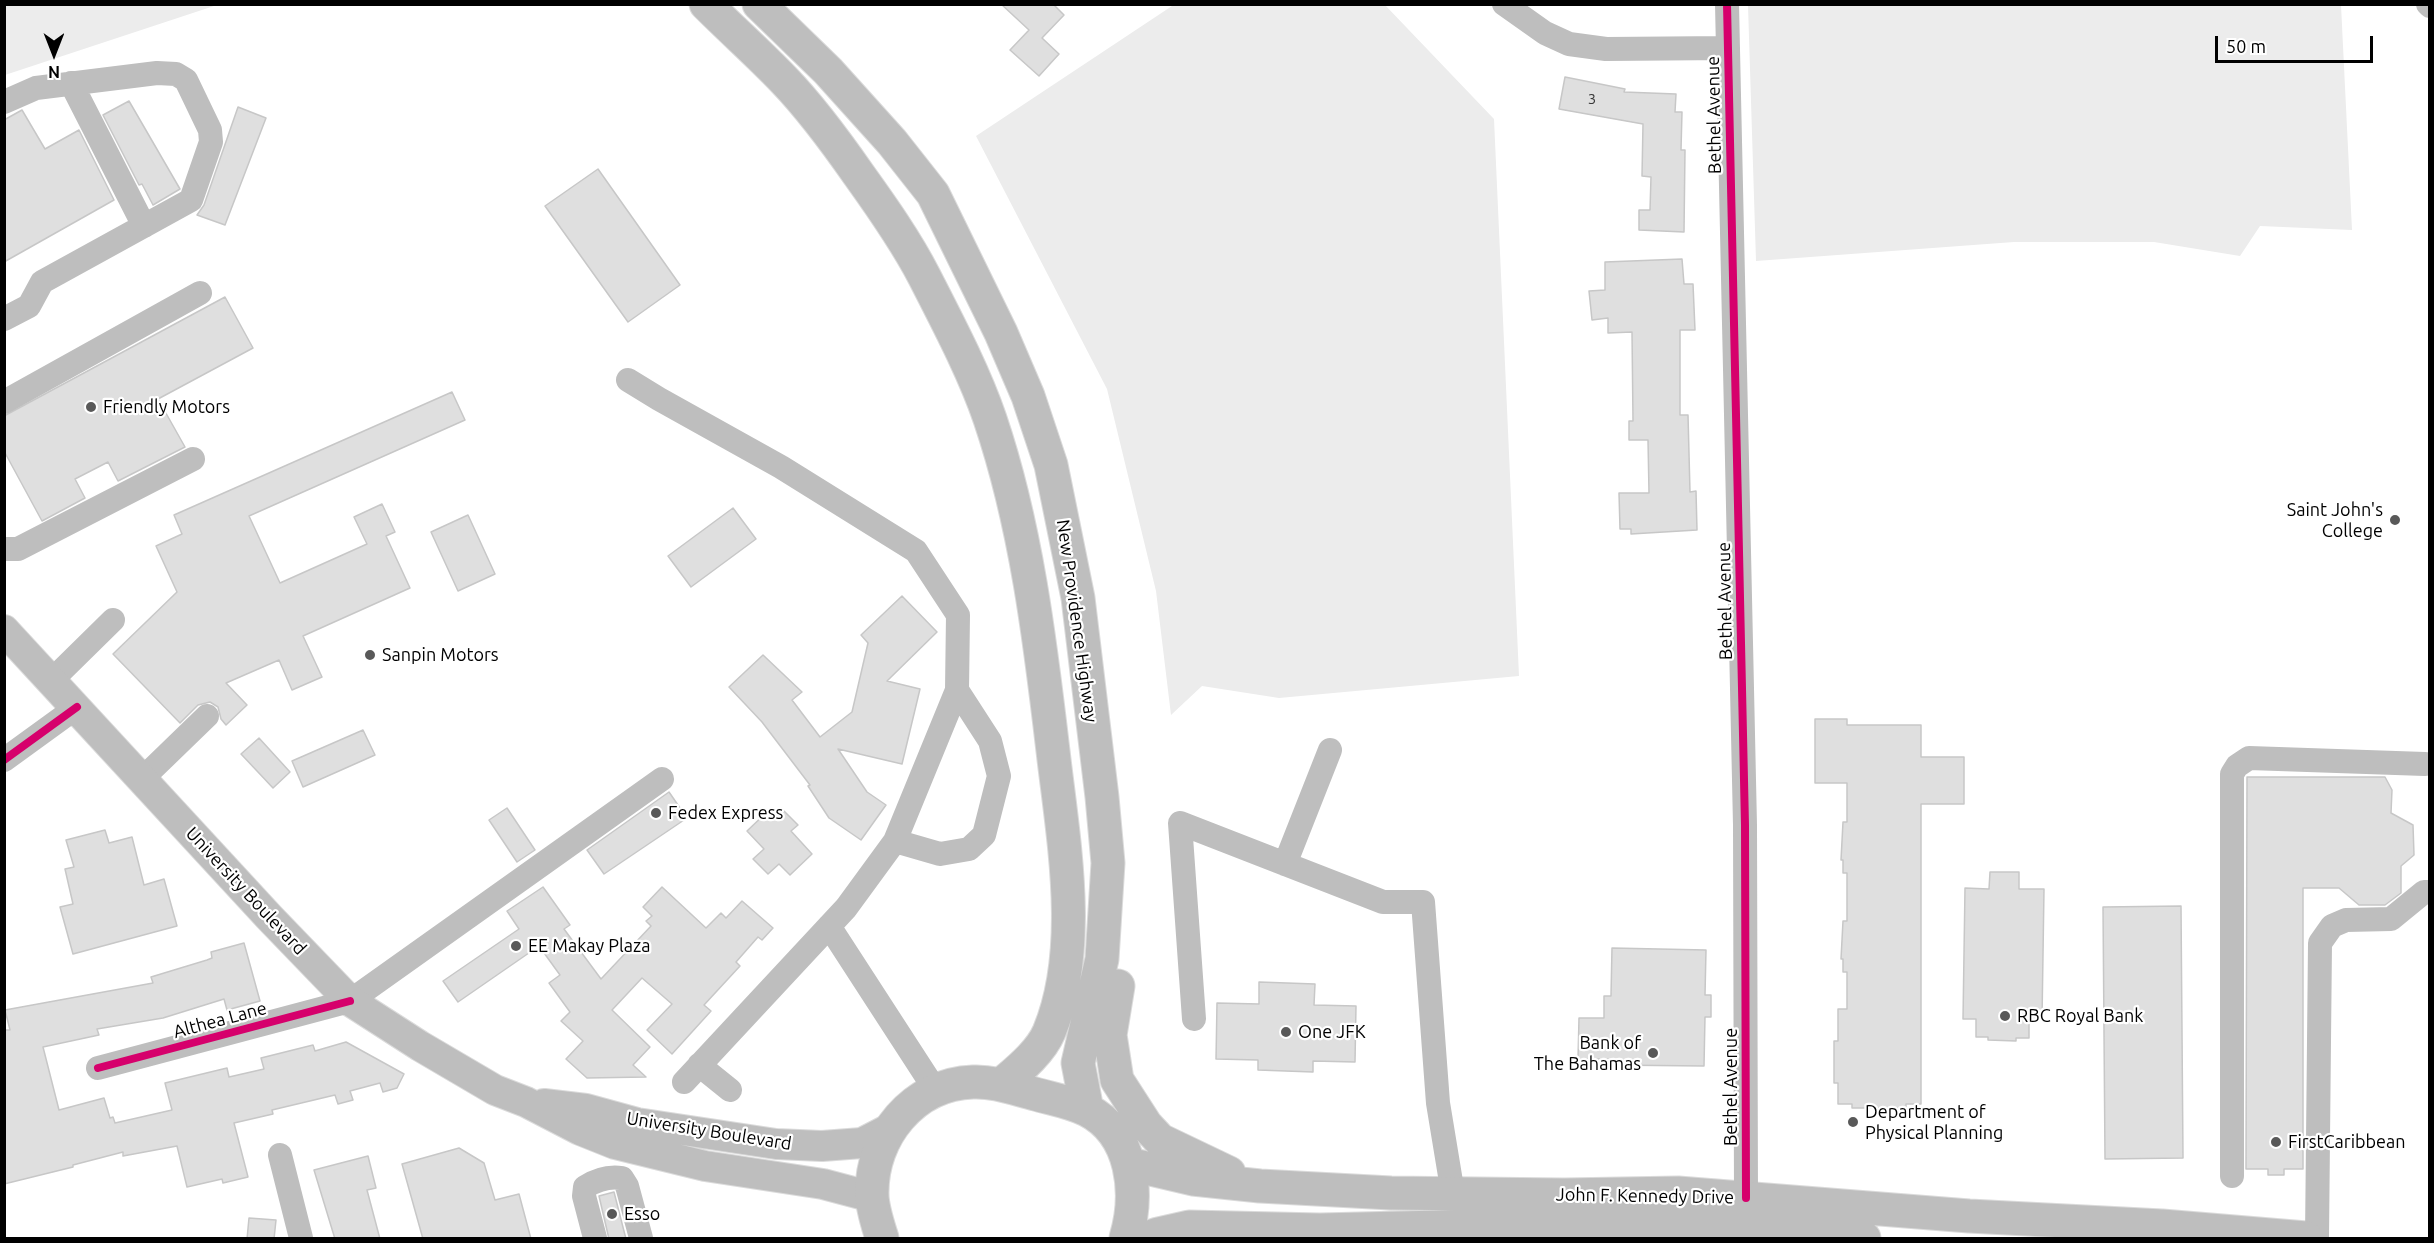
<!DOCTYPE html>
<html>
<head>
<meta charset="utf-8">
<style>
	body { margin:0 }
	#map { position:relative; width:2434px; height:1243px; overflow:hidden; background:#fff; font-family:Ubuntu,sans-serif }
	canvas { display:block }
	.frame { position:absolute; inset:0; border:6px solid #000; pointer-events:none }
	.north { position:absolute; left:24px; top:24px; width:60px; height:60px; -webkit-text-stroke:4px #fff; paint-order:stroke; rotate:180deg; font-size:16px; font-weight:700; line-height:24px; text-align:center; color:#000 }
	.north::after { content:''; display:block; margin:auto; width:21px; height:27px; background:#000; clip-path:polygon(50% 0,100% 100%,50% 72%,0 100%) }
	.scale { position:absolute; left:2215px; top:36px; width:158px; height:27px; box-sizing:border-box; border:3px solid #000; border-top:0; padding-left:8px; font-size:18px; line-height:21px; white-space:nowrap; color:#000; -webkit-text-stroke:4px #fff; paint-order:stroke }
</style>
</head>
<body>
<div id="map">
<canvas width="2434" height="1243"></canvas>
<div class="frame"></div>
<div class="north">N</div>
<div class="scale">50 m</div>
</div>
<script>
const ctx = document.querySelector('canvas').getContext('2d');
ctx.lineJoin = 'round';
function fill(path, color) { ctx.fillStyle = color; ctx.fill(path, 'evenodd'); }
function trace(path, color, width, dash) { ctx.strokeStyle = color; ctx.lineWidth = width; ctx.lineCap = dash ? 'butt' : 'round'; ctx.setLineDash(dash || []); ctx.stroke(path); }
function label(font, color, halo, rows, align = 'center') {
  ctx.font = font + ' Ubuntu,sans-serif'; ctx.lineWidth = 4.5; ctx.setLineDash([]); ctx.textBaseline = 'middle'; ctx.strokeStyle = halo; ctx.fillStyle = color; for (const [text, x, y, turn = 0] of rows) {
    ctx.save(); ctx.translate(x, y); ctx.rotate((+turn || 0) * Math.PI / 180); ctx.textAlign = isNaN(turn) ? turn : align; if (halo) ctx.strokeText(text, 0, 0); ctx.fillText(text, 0, 0); ctx.restore();
  }
}
fill(new Path2D(`
	M5,4H217V5L5,75Z
	M1175,4L1385,5L1494,119L1519,676L1279,698L1202,686L1171,715L1156,591L1107,389L976,136Z
	M1748,5H2341L2352,230L2260,226L2240,256L2154,242H2014L1756,261Z`), '#ececec');
const building = new Path2D(`
	M1001,4H1053L1064,15L1042,38L1059,54L1039,76L1010,50L1029,30Z
	M1565,77L1625,89L1624,92L1676,94L1675,112H1682L1681,150H1685L1684,232L1639,230V210H1650L1651,177L1642,176L1643,124L1559,109Z
	M129,101L180,189L153,205L142,184L139,185L103,115Z
	M238,107L266,118L225,225L197,215L204,205Z
	M22,110L45,149L79,130L114,200L4,262V120Z
	M598,169L680,285L628,322L545,206Z
	M1682,259L1684,284H1693L1695,330H1680V415H1688L1690,492L1696,491L1697,530L1631,534V529H1620L1619,493H1649L1648,440H1629V421H1633L1632,332L1608,333V318L1592,320L1589,291L1605,290V262Z
	M225,297L253,348L158,399L185,447L118,481L108,462L75,479L85,498L42,521L4,451V416Z
	M452,392L465,420L249,516L280,583L367,544L354,517L382,504L395,532L386,536L410,588L303,636L322,677L292,690L279,660L226,683L247,705L226,725L221,719L218,707L210,702L198,705L180,723L113,654L177,592L156,546L182,534L174,515Z
	M733,508L756,539L691,587L668,556Z
	M468,515L495,574L458,591L431,532Z
	M902,596L937,632L887,681L920,689L902,764L838,749L867,792L886,805L861,840L829,818L808,786L810,785L762,722L729,687L763,655L802,692L792,700L820,737L852,712L868,643L861,635Z
	M1815,719H1847V725H1921V757H1964V804H1921V1104H1906V1108H1852V1104H1838V1083H1834V1041H1838V1009H1847V972H1843V959H1841L1843,921H1847V873H1843V860H1841L1843,822H1847V783H1815Z
	M363,730L375,755L303,787L292,761Z
	M259,738L290,772L273,788L241,754Z
	M2247,777H2385L2392,790L2391,813L2413,825L2414,855L2401,866V893L2385,905H2359L2339,888H2303V1169H2284V1175H2268V1169H2246Z
	M669,792L687,818L604,874L587,850Z
	M507,808L535,850L517,862L489,820Z
	M769,810L777,818L784,811L798,825L791,831L812,854L790,875L779,864L768,874L753,859L764,849L747,831Z
	M105,830L109,843L132,837L144,885L164,879L177,926L73,954L60,907L73,904L65,869L74,867L66,840Z
	M1990,872H2019V889H2044L2042,1020H2029V1038H2016V1041L1988,1040V1037H1976V1019H1963L1965,888L1989,889Z
	M543,887L570,925L564,929L601,979L651,926L646,921L652,916L643,907L662,887L706,928L721,913L726,918L742,901L773,928L762,940L758,937L736,962L740,966L704,1005L711,1011L672,1054L647,1030L672,1004L642,978L612,1010L650,1047L633,1065L646,1077L587,1078L566,1059L583,1041L561,1021L570,1012L549,983L560,975L539,946L458,1002L443,981L519,929L507,911Z
	M2181,906L2183,1158L2105,1159L2103,907Z
	M244,943L260,1001L227,1010L224,999L163,1018L97,1029L99,1035L43,1047L59,1110L104,1098L110,1118L113,1117L115,1123L172,1110L165,1083L227,1068L229,1077L264,1069L261,1058L313,1045L315,1051L346,1042L404,1074L397,1088L383,1092L380,1083L350,1091L353,1100L338,1104L335,1095L272,1110L273,1114L234,1123L248,1177L223,1183L222,1179L187,1187L177,1146L123,1156V1152L73,1165V1167L4,1184V1030H10L5,1010L153,983L151,977L207,960L212,958L211,952Z
	M1612,948L1706,950L1705,995H1711V1017H1705L1704,1066L1610,1065V1059H1578L1579,1018H1604V996H1611Z
	M1259,982L1315,984L1314,1005L1356,1006L1355,1062L1313,1061V1072L1258,1070V1060L1216,1059L1217,1003L1259,1004Z
	M459,1148L484,1163L495,1200L519,1194L531,1239H423L402,1164Z
	M368,1156L376,1188L367,1190L380,1239H335L314,1170Z
	M614,1192L626,1239H609L599,1196Z
	M249,1218L276,1220L274,1239H247Z`);
fill(building, '#dfdfdf');
trace(building, '#c7c7c7', 1.5);
const major = new Path2D(`
	M4,630L269,917L350,1001L420,1046L495,1090L526,1102L580,1130L615,1144L705,1166L823,1184L872,1197
	M544,1104L586,1109L637,1123L776,1144L822,1146L862,1143L891,1128`);
const highway = new Path2D(`
	M706,4C732,30 759,54 784,80C812,109 836,142 859,175C882,207 906,241 924,276C947,321 974,372 990,419C1026,525 1040,640 1053,751C1063,838 1084,948 1049,1032C1040,1053 1017,1071 1001,1085
	M759,4L828,71L892,142L933,194L1001,333L1028,396L1051,465L1078,598L1102,797L1108,863L1102,959L1078,1063L1087,1110
	M1118,986L1110,1035L1117,1080L1146,1125L1160,1140L1229,1173
	M1129,1164L1193,1179L1260,1186L1391,1193L1564,1195L1678,1193L1969,1216L2162,1226L2306,1238
	M882,1238C878,1225 872,1208 872,1194C871,1137 913,1084 973,1082C994,1081 1015,1089 1035,1094C1053,1099 1071,1102 1087,1110C1134,1134 1139,1194 1126,1238
	M1147,1238L1158,1234L1189,1227L1320,1230L1679,1221L1864,1238`);
trace(major, '#dbdbdb', 32);
trace(highway, '#dbdbdb', 35);
trace(new Path2D(`
	M1504,4L1545,33L1569,44L1606,49L1728,48
	M1727,4L1745,825L1746,1198
	M2428,4L2430,6
	M71,83L144,226
	M4,102L36,88L157,73L176,74L186,80L210,130L211,142L191,200L42,282L29,306L4,319
	M628,380L659,399L781,467L916,551L958,615L957,690L895,841L846,908L684,1082
	M4,402L200,293
	M4,549H18L193,459
	M52,680L113,620
	M4,760L77,707
	M142,779L207,716
	M895,841L940,854L969,849L984,835L999,776L990,741L957,690
	M1285,864L1330,750
	M829,926L936,1091
	M1194,1019L1180,823L1383,902H1423L1438,1103L1453,1194
	M699,1065L730,1090
	M98,1068L350,1001L662,779
	M280,1155L301,1238
	M2232,1176V774L2237,766L2249,758L2425,764
	M595,1238L584,1196L585,1187C596,1180 609,1176 622,1178L627,1186L641,1238
	M2317,1238L2320,943L2332,926L2346,920L2391,919L2424,892H2430`), '#bebebe', 24);
trace(major, '#bebebe', 30);
trace(highway, '#bebebe', 33);
trace(new Path2D(`
	M1727,4L1745,825L1746,1198
	M4,760L77,707
	M98,1068L350,1001`), '#d6006c', 8);
for (const [x, y, r, color] of [
	[91,407,6,"#595959"],
	[2395,520,6,"#595959"],
	[370,655,6,"#595959"],
	[656,813,6,"#595959"],
	[516,946,6,"#595959"],
	[2005,1016,6,"#595959"],
	[1286,1032,6,"#595959"],
	[1653,1053,6,"#595959"],
	[1853,1122,6,"#595959"],
	[2276,1142,6,"#595959"],
	[612,1214,6,"#595959"]
]) { const dot = new Path2D(); dot.arc(x, y, r, 0, 2 * Math.PI); ctx.fillStyle = color; ctx.fill(dot); trace(dot, '#fff', 2); }
label('15px', '#383838', null, [
	["3",1592,99]
]);
label('18px', '#000', '#fff', [
	["Bethel Avenue",1714,115,-91],
	["Bethel Avenue",1725,601,-91],
	["New Providence Highway",1077,621,82],
	["University Boulevard",246,891,47],
	["Althea Lane",220,1020,-15],
	["Bethel Avenue",1731,1087,-90],
	["University Boulevard",709,1131,9],
	["John F. Kennedy Drive",1645,1196,1]
]);
label('18px', '#000', '#fff', [
	["Friendly Motors",103,407],
	["Saint John's",2383,510,"right"],
	["College",2383,531,"right"],
	["Sanpin Motors",382,655],
	["Fedex Express",668,813],
	["EE Makay Plaza",528,946],
	["RBC Royal Bank",2017,1016],
	["One JFK",1298,1032],
	["Bank of",1641,1043,"right"],
	["The Bahamas",1641,1064,"right"],
	["Department of",1865,1112],
	["Physical Planning",1865,1133],
	["FirstCaribbean",2288,1142],
	["Esso",624,1214]
], 'left');
</script>
</body>
</html>
